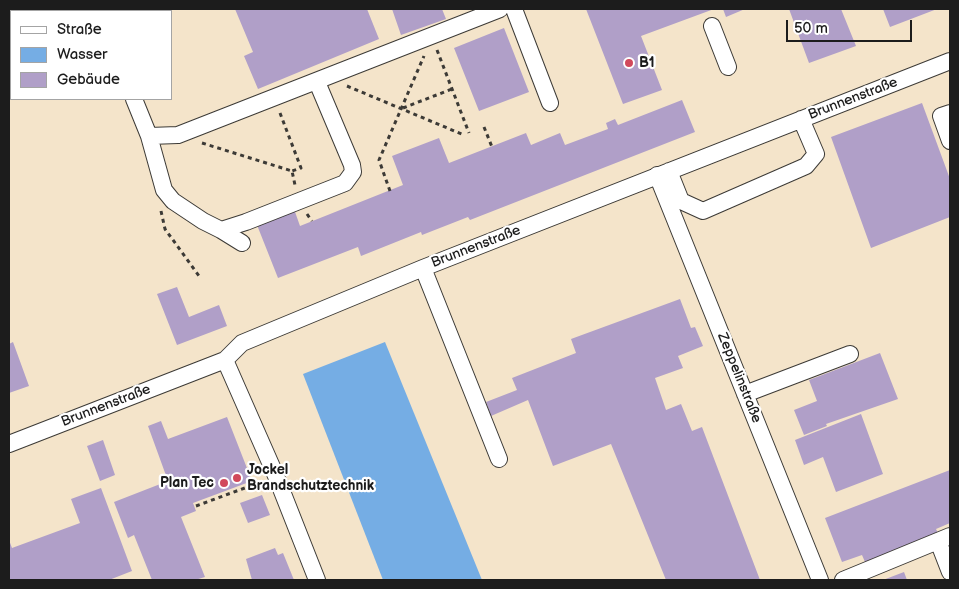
<!DOCTYPE html>
<html>
<head>
<meta charset="utf-8">
<style>
	body { margin:0 }
	#map { position:relative; width:959px; height:589px; overflow:hidden; background:#f4e4ca; font-family:"Balsamiq Sans",sans-serif }
	canvas { display:block }
	.frame { position:absolute; inset:0; border:10px solid #1c1c1c; pointer-events:none }
	.legend { position:absolute; left:10px; top:10px; width:162px; height:90px; box-sizing:border-box; background:#fff; border:1px solid #a4a4a4; margin:0; padding:6px 9px; list-style:none; font-size:15px; color:#1c1c1c }
	.legend li { display:flex; align-items:center; gap:10px; height:25px }
	.legend b { width:25px; border:1px solid #a4a4a4 }
	.scale { position:absolute; left:786px; top:20px; width:126px; height:22px; box-sizing:border-box; border:2px solid #1c1c1c; border-top:0; padding-left:6px; font-size:15px; line-height:18px; white-space:nowrap; color:#1c1c1c; -webkit-text-stroke:4px #fff; paint-order:stroke }
</style>
</head>
<body>
<div id="map">
<canvas width="959" height="589"></canvas>
<div class="frame"></div>
<ul class="legend">
<li><b style="height:6px;background:#fff"></b>Straße</li>
<li><b style="height:14px;background:#75ade4"></b>Wasser</li>
<li><b style="height:14px;background:#b09fc8"></b>Gebäude</li>
</ul>
<div class="scale">50 m</div>
</div>
<script>
const ctx = document.querySelector('canvas').getContext('2d');
ctx.lineJoin = 'round';
function fill(path, color) { ctx.fillStyle = color; ctx.fill(path, 'evenodd'); }
function trace(path, color, width, dash) { ctx.strokeStyle = color; ctx.lineWidth = width; ctx.lineCap = dash ? 'butt' : 'round'; ctx.setLineDash(dash || []); ctx.stroke(path); }
function label(font, color, halo, rows, align = 'center') {
  ctx.font = font + ' "Balsamiq Sans",sans-serif'; ctx.lineWidth = 4.5; ctx.setLineDash([]); ctx.textBaseline = 'middle'; ctx.strokeStyle = halo; ctx.fillStyle = color; for (const [text, x, y, turn = 0] of rows) {
    ctx.save(); ctx.translate(x, y); ctx.rotate((+turn || 0) * Math.PI / 180); ctx.textAlign = isNaN(turn) ? turn : align; if (halo) ctx.strokeText(text, 0, 0); ctx.fillText(text, 0, 0); ctx.restore();
  }
}
fill(new Path2D(`
	M385,342L482,580H383L303,374Z`), '#75ade4');
fill(new Path2D(`
	M235,9H367L379,39L258,89L244,56L253,52Z
	M392,9H442L446,19L401,35Z
	M586,9H714L641,36L662,90L623,104Z
	M723,9H745L726,17Z
	M789,9H841L856,46L809,63Z
	M883,9H937L890,27Z
	M504,28L529,92L479,111L454,48Z
	M9,63L11,64V82L9,83Z
	M682,100L695,132L470,220L468,217L422,235L421,232L361,256L358,247L278,278L257,225L294,209L300,226L403,185L392,156L439,138L449,163L526,133L531,145L560,133L565,145L608,129L606,123L615,119L618,125Z
	M922,103L950,179V217L871,248L831,137Z
	M177,287L189,317L219,305L227,326L177,345L157,294Z
	M680,299L691,328L695,327L703,346L678,356L683,368L655,378L666,410L681,404L692,431L702,427L760,580H666L611,444L553,466L528,400L491,416L486,402L517,390L512,378L576,353L571,339Z
	M13,342L29,386L9,393V344Z
	M880,353L898,399L826,424L827,426L804,435L794,410L817,401L809,380Z
	M861,414L883,474L836,492L823,457L804,465L795,440Z
	M227,417L252,481L193,503L196,511L181,517L205,577L195,580H152L134,535L128,538L114,502L168,481L148,426L161,421L168,439Z
	M103,440L115,475L100,481L87,446Z
	M950,470V523L936,529L938,533L865,562L862,555L842,562L825,518Z
	M101,488L132,571L109,580H9V540L12,548L80,523L71,499Z
	M262,495L270,515L248,523L240,503Z
	M275,548L278,555L283,553L294,580H252L246,559Z
	M904,572L907,580H883Z`), '#b09fc8');
const minor = new Path2D(`
	M97,9L98,11
	M514,9L550,103
	M712,26L728,67
	M134,99L149,136L164,190L173,201L203,221L221,230L246,222L345,183L353,172L352,165L317,82
	M950,113L941,116L950,141
	M149,136L178,135L500,9
	M669,171L681,201L703,211L806,166L816,154L801,119
	M657,175L820,580
	M221,230L242,243
	M423,268L499,459
	M225,360L276,476L317,580
	M745,394L850,354
	M9,444L225,360L242,343L423,268L950,61
	M938,541L950,572
	M843,580L950,536`);
trace(minor, '#3c3a36', 18);
trace(new Path2D(`
	M437,50L469,133
	M347,86L464,135
	M403,108L452,89
	M280,113L301,168L292,171
	M484,127L492,147
	M202,143L292,171L295,185
	M390,191L379,160L424,56
	M161,211L165,229L199,276
	M307,214L312,221
	M196,506L261,482`), '#3c3a36', 3, [4, 4]);
trace(minor, '#fff', 16);
for (const [x, y, r, color] of [
	[629,63,5,"#d1495b"],
	[237,478,5,"#d1495b"],
	[224,483,5,"#d1495b"]
]) { const dot = new Path2D(); dot.arc(x, y, r, 0, 2 * Math.PI); ctx.fillStyle = color; ctx.fill(dot); trace(dot, '#fff', 2); }
label('bold 14px', '#1c1c1c', '#fff', [
	["B1",639,63],
	["Jockel",247,470],
	["Brandschutztechnik",247,486],
	["Plan Tec",214,483,"right"]
], 'left');
label('14px', '#1c1c1c', '#fff', [
	["Brunnenstraße",853,99,-21],
	["Brunnenstraße",476,247,-21],
	["Zeppelinstraße",739,378,68],
	["Brunnenstraße",106,406,-21]
]);
</script>
</body>
</html>
